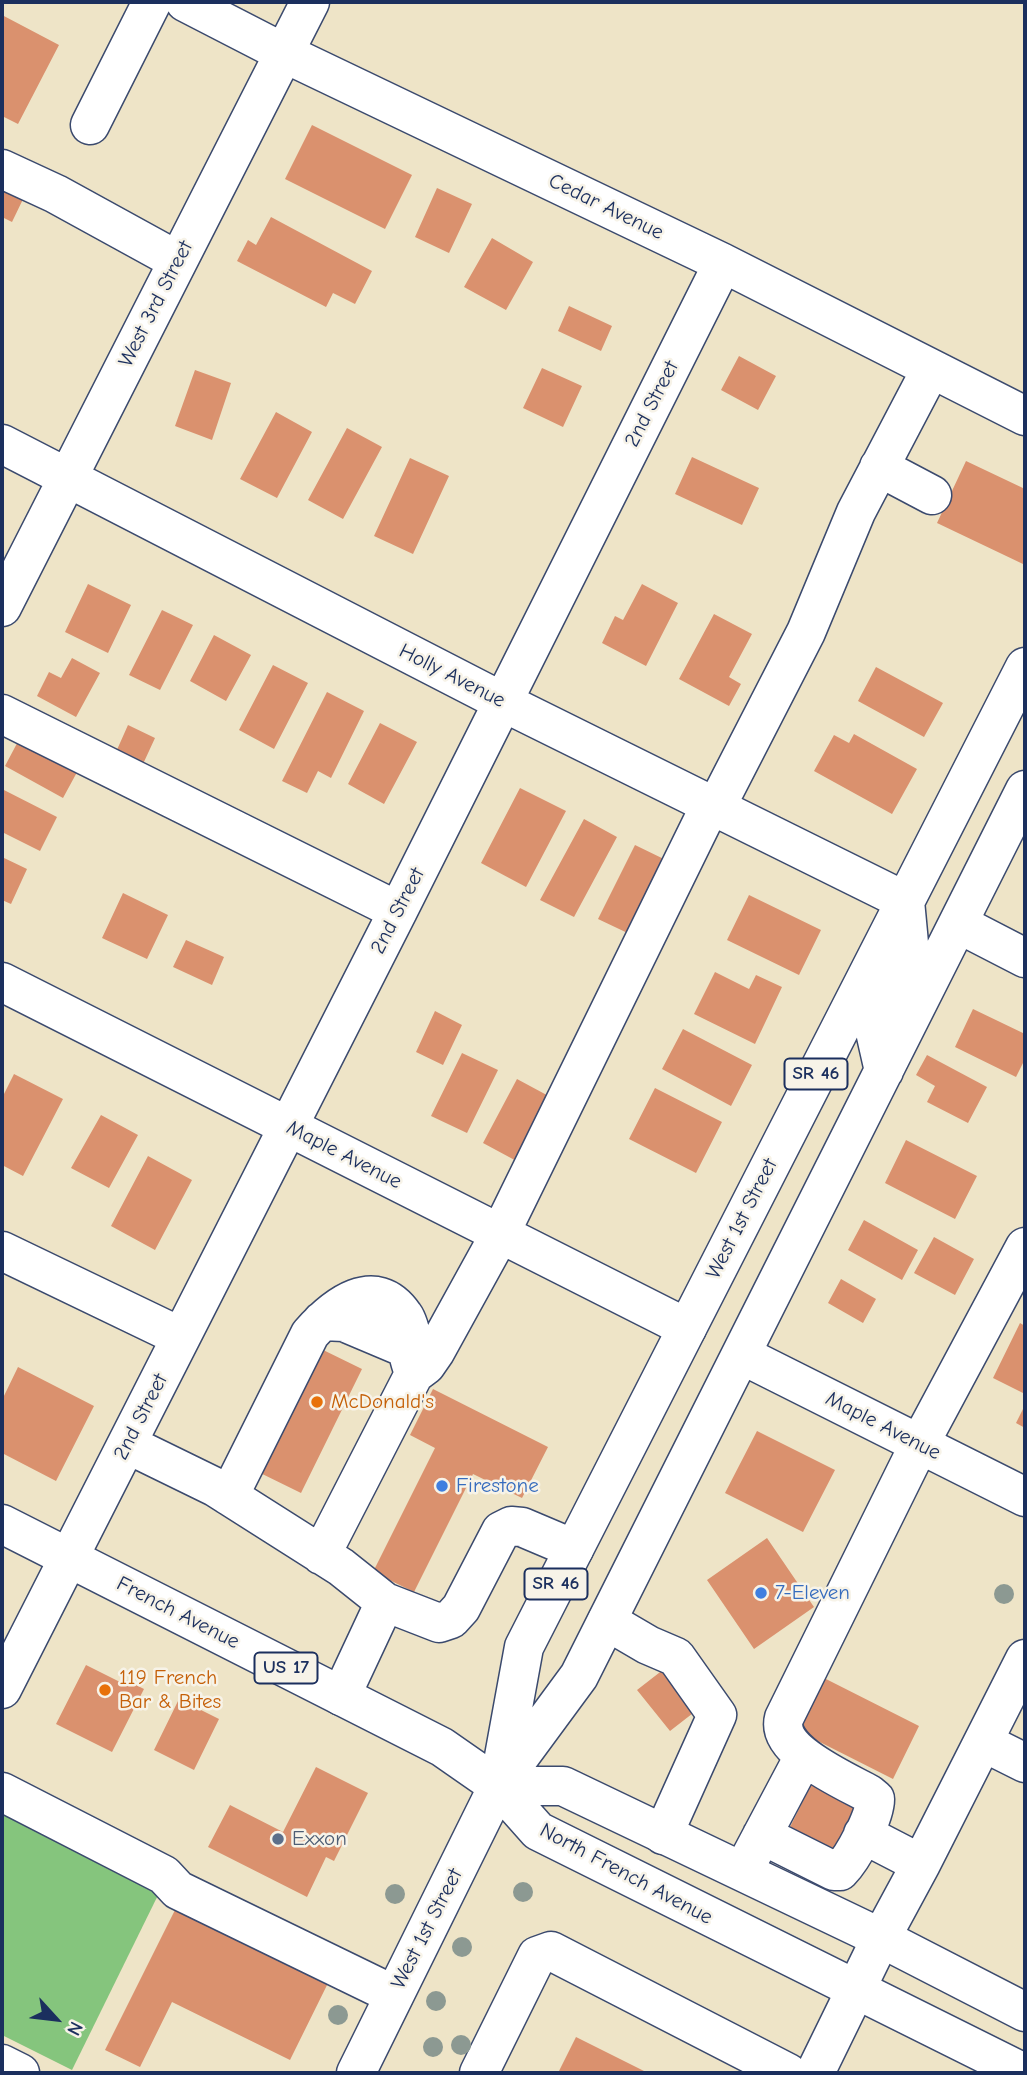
<!DOCTYPE html>
<html>
<head>
<meta charset="utf-8">
<style>
	body { margin:0 }
	#map { position:relative; width:1027px; height:2075px; overflow:hidden; background:#eee4c7; font-family:"Comic Neue",sans-serif }
	canvas { display:block }
	.frame { position:absolute; inset:0; border:4px solid #1b2f5e; pointer-events:none }
	.north { position:absolute; left:21px; top:1984px; width:70px; height:70px; -webkit-text-stroke:5px #f7f3e8; paint-order:stroke; rotate:117deg; font-size:19px; font-weight:700; line-height:28px; text-align:center; color:#1b2f5e }
	.north::after { content:''; display:block; margin:auto; width:24px; height:32px; background:#1b2f5e; clip-path:polygon(50% 0,100% 100%,50% 72%,0 100%) }
</style>
</head>
<body>
<div id="map">
<canvas width="1027" height="2075"></canvas>
<div class="frame"></div>
<div class="north">N</div>
</div>
<script>
const ctx = document.querySelector('canvas').getContext('2d');
ctx.lineJoin = 'round';
function fill(path, color) { ctx.fillStyle = color; ctx.fill(path, 'evenodd'); }
function trace(path, color, width, dash) { ctx.strokeStyle = color; ctx.lineWidth = width; ctx.lineCap = dash ? 'butt' : 'round'; ctx.setLineDash(dash || []); ctx.stroke(path); }
function label(font, color, halo, rows, align = 'center') {
  ctx.font = font + ' "Comic Neue",sans-serif'; ctx.lineWidth = 5; ctx.setLineDash([]); ctx.textBaseline = 'middle'; ctx.strokeStyle = halo; ctx.fillStyle = color; for (const [text, x, y, turn = 0] of rows) {
    ctx.save(); ctx.translate(x, y); ctx.rotate((+turn || 0) * Math.PI / 180); ctx.textAlign = isNaN(turn) ? turn : align; if (halo) ctx.strokeText(text, 0, 0); ctx.fillText(text, 0, 0); ctx.restore();
  }
}
fill(new Path2D(`
	M2,1806L163,1885L72,2070L2,2035Z`), '#85c57d');
fill(new Path2D(`
	M2,15L59,45L18,124L2,116Z
	M312,125L412,175L385,229L285,179Z
	M2,181L26,193L12,222L2,217Z
	M437,188L472,204L449,253L415,237Z
	M271,217L372,271L355,304L333,293L326,307L237,261L248,240L256,245Z
	M492,238L533,262L506,310L464,287Z
	M569,306L612,326L601,351L558,331Z
	M739,356L776,376L758,410L721,390Z
	M542,368L582,386L563,427L523,408Z
	M195,370L231,383L212,440L175,426Z
	M276,412L312,432L277,498L240,479Z
	M347,428L382,447L343,519L308,500Z
	M692,457L759,488L742,525L675,494Z
	M410,458L449,476L413,554L374,536Z
	M966,461L1025,489V559L1023,564L937,523Z
	M88,584L131,605L108,653L65,632Z
	M642,584L678,603L646,666L602,643L615,616L623,620Z
	M162,610L193,625L160,690L129,675Z
	M714,614L752,634L729,677L741,684L729,706L679,679Z
	M214,635L251,655L226,701L190,681Z
	M72,658L100,673L76,717L37,696L49,672L61,678Z
	M273,665L308,683L274,749L239,730Z
	M876,667L943,703L924,737L858,701Z
	M327,692L364,711L331,778L318,771L307,793L282,781Z
	M380,723L417,742L384,804L348,784Z
	M128,725L155,738L143,764L116,752Z
	M23,732L82,763L63,798L5,766Z
	M854,734L917,769L892,814L814,771L834,735L849,743Z
	M520,788L566,811L526,887L481,863Z
	M2,789L57,817L40,851L2,832Z
	M584,819L617,837L574,917L540,900Z
	M635,845L672,863L636,937L598,919Z
	M2,857L27,869L11,904L2,900Z
	M123,893L168,915L147,959L102,938Z
	M749,895L821,930L799,975L727,940Z
	M186,940L224,957L212,985L173,967Z
	M715,972L749,989L756,975L782,987L755,1044L694,1014Z
	M973,1009L1025,1034V1059L1016,1077L955,1047Z
	M435,1011L462,1025L443,1065L416,1052Z
	M683,1029L752,1065L731,1106L662,1069Z
	M462,1053L498,1070L467,1133L431,1116Z
	M927,1055L987,1087L968,1123L927,1102L935,1086L916,1075Z
	M14,1074L63,1099L23,1176L2,1165V1098Z
	M517,1079L556,1100L522,1164L483,1143Z
	M655,1088L722,1122L696,1173L629,1139Z
	M101,1115L138,1135L109,1188L71,1168Z
	M906,1140L977,1176L955,1219L885,1183Z
	M148,1156L192,1180L155,1250L111,1226Z
	M864,1220L918,1250L902,1280L848,1250Z
	M934,1237L974,1259L955,1295L914,1273Z
	M841,1279L876,1299L863,1323L828,1303Z
	M1020,1323L1025,1326V1394L993,1378Z
	M315,1346L362,1369L301,1493L248,1467Z
	M18,1367L94,1406L56,1481L2,1453V1400Z
	M433,1389L548,1447L522,1498L473,1474L414,1592L373,1572L435,1448L410,1435Z
	M1025,1405V1428L1016,1423Z
	M757,1431L835,1470L803,1532L725,1493Z
	M767,1538L814,1607L754,1649L707,1580Z
	M86,1665L122,1683L124,1679L144,1689L112,1752L56,1724Z
	M664,1669L697,1710L670,1731L637,1690Z
	M824,1678L919,1726L893,1779L798,1731Z
	M179,1699L219,1719L194,1770L154,1750Z
	M316,1767L368,1793L334,1861L326,1857L307,1897L208,1847L230,1805L283,1832Z
	M814,1779L862,1804L832,1863L784,1839Z
	M179,1902L331,1977L290,2060L172,2002L140,2067L105,2050Z
	M576,2037L648,2073H558Z`), '#da916e');
const minor = new Path2D(`
	M185,2L284,53L723,263L1025,416
	M90,125L152,2
	M2,169L56,194L178,261
	M2,444L503,702L905,901
	M879,467L932,495
	M2,607L310,2
	M2,714L398,911
	M716,807L806,632L856,512L931,369
	M959,924L1025,958
	M2,982L687,1328
	M2,1251L181,1337
	M322,1321L344,1322L408,1349
	M742,1355L1025,1497
	M127,1444L215,1487L341,1567L385,1602L341,1696
	M229,1496L310,1334C334,1307 375,1273 404,1316C407,1320 411,1332 411,1337C411,1342 408,1347 408,1352C409,1360 412,1367 414,1374
	M321,1555L414,1374L426,1365L435,1352L500,1234L711,804
	M385,1602L439,1623L451,1619L461,1608L501,1531L511,1526L522,1527L574,1549
	M607,1621L648,1645L676,1657L717,1715L663,1835
	M2,1689L398,911L723,263
	M983,1742L1025,1763
	M2,1792L164,1875L178,1890L394,1995
	M863,1834L921,1864
	M762,1835L834,1871H840C853,1858 875,1817 875,1799L869,1794C846,1781 775,1751 784,1718L919,1445L1025,1247
	M750,1858L803,1758
	M2,2064L20,2073
	M479,2073L537,1956L551,1951L788,2073
	M815,2073L881,1938L921,1864L1025,1659`);
const major = new Path2D(`
	M884,1071L874,1027L910,954L905,901
	M2,1524L442,1747L498,1786L538,1831L1024,2073
	M501,1773L524,1647L1025,667
	M498,1786H563L881,1938L1025,2012
	M356,2073L498,1786L579,1676L1025,790`);
trace(minor, '#3b4a6e', 41);
trace(major, '#3b4a6e', 41);
trace(minor, '#fff', 38);
trace(major, '#fff', 38);
ctx.fillStyle = '#8c9992';
for (const [x, y] of [
	[1004,1594],
	[523,1892],
	[395,1894],
	[462,1947],
	[436,2001],
	[338,2015],
	[461,2045],
	[433,2047]
]) { ctx.beginPath(); ctx.arc(x, y, 10, 0, 2 * Math.PI); ctx.fill(); }
for (const [x, y, r, color] of [
	[317,1402,7,"#e8710a"],
	[442,1486,7,"#3f7fe0"],
	[761,1593,7,"#3f7fe0"],
	[105,1690,7,"#e8710a"],
	[278,1839,7,"#5c6f8a"]
]) { const dot = new Path2D(); dot.arc(x, y, r, 0, 2 * Math.PI); ctx.fillStyle = color; ctx.fill(dot); trace(dot, '#f7f3e8', 2.5); }
for (const [x, y, w] of [
	[816,1074,63],
	[556,1584,63],
	[286,1668,63]
]) { const box = new Path2D(); box.roundRect(x - w / 2, y - 15.5, w, 31, 5); ctx.fillStyle = '#f7f3e8'; ctx.fill(box); trace(box, '#1b2f5e', 2); }
label('bold 19px', '#1b2f5e', null, [
	["SR 46",816,1074],
	["SR 46",556,1584],
	["US 17",286,1668]
]);
label('21px', '#1b2f5e', '#f7f3e8', [
	["Cedar Avenue",606,207,26],
	["West 3rd Street",156,304,-63],
	["2nd Street",652,404,-63],
	["Holly Avenue",452,676,27],
	["2nd Street",398,911,-63],
	["Maple Avenue",344,1155,27],
	["West 1st Street",742,1219,-63],
	["2nd Street",141,1417,-63],
	["Maple Avenue",883,1426,27],
	["French Avenue",178,1613,27],
	["North French Avenue",626,1874,28],
	["West 1st Street",427,1929,-63]
]);
label('21px', '#c56008', '#f7f3e8', [
	["McDonald's",331,1402],
	["119 French",119,1678],
	["Bar & Bites",119,1702]
], 'left');
label('21px', '#366cbe', '#f7f3e8', [
	["Firestone",456,1486],
	["7-Eleven",775,1593]
], 'left');
label('21px', '#4e5e75', '#f7f3e8', [
	["Exxon",292,1839]
], 'left');
</script>
</body>
</html>
